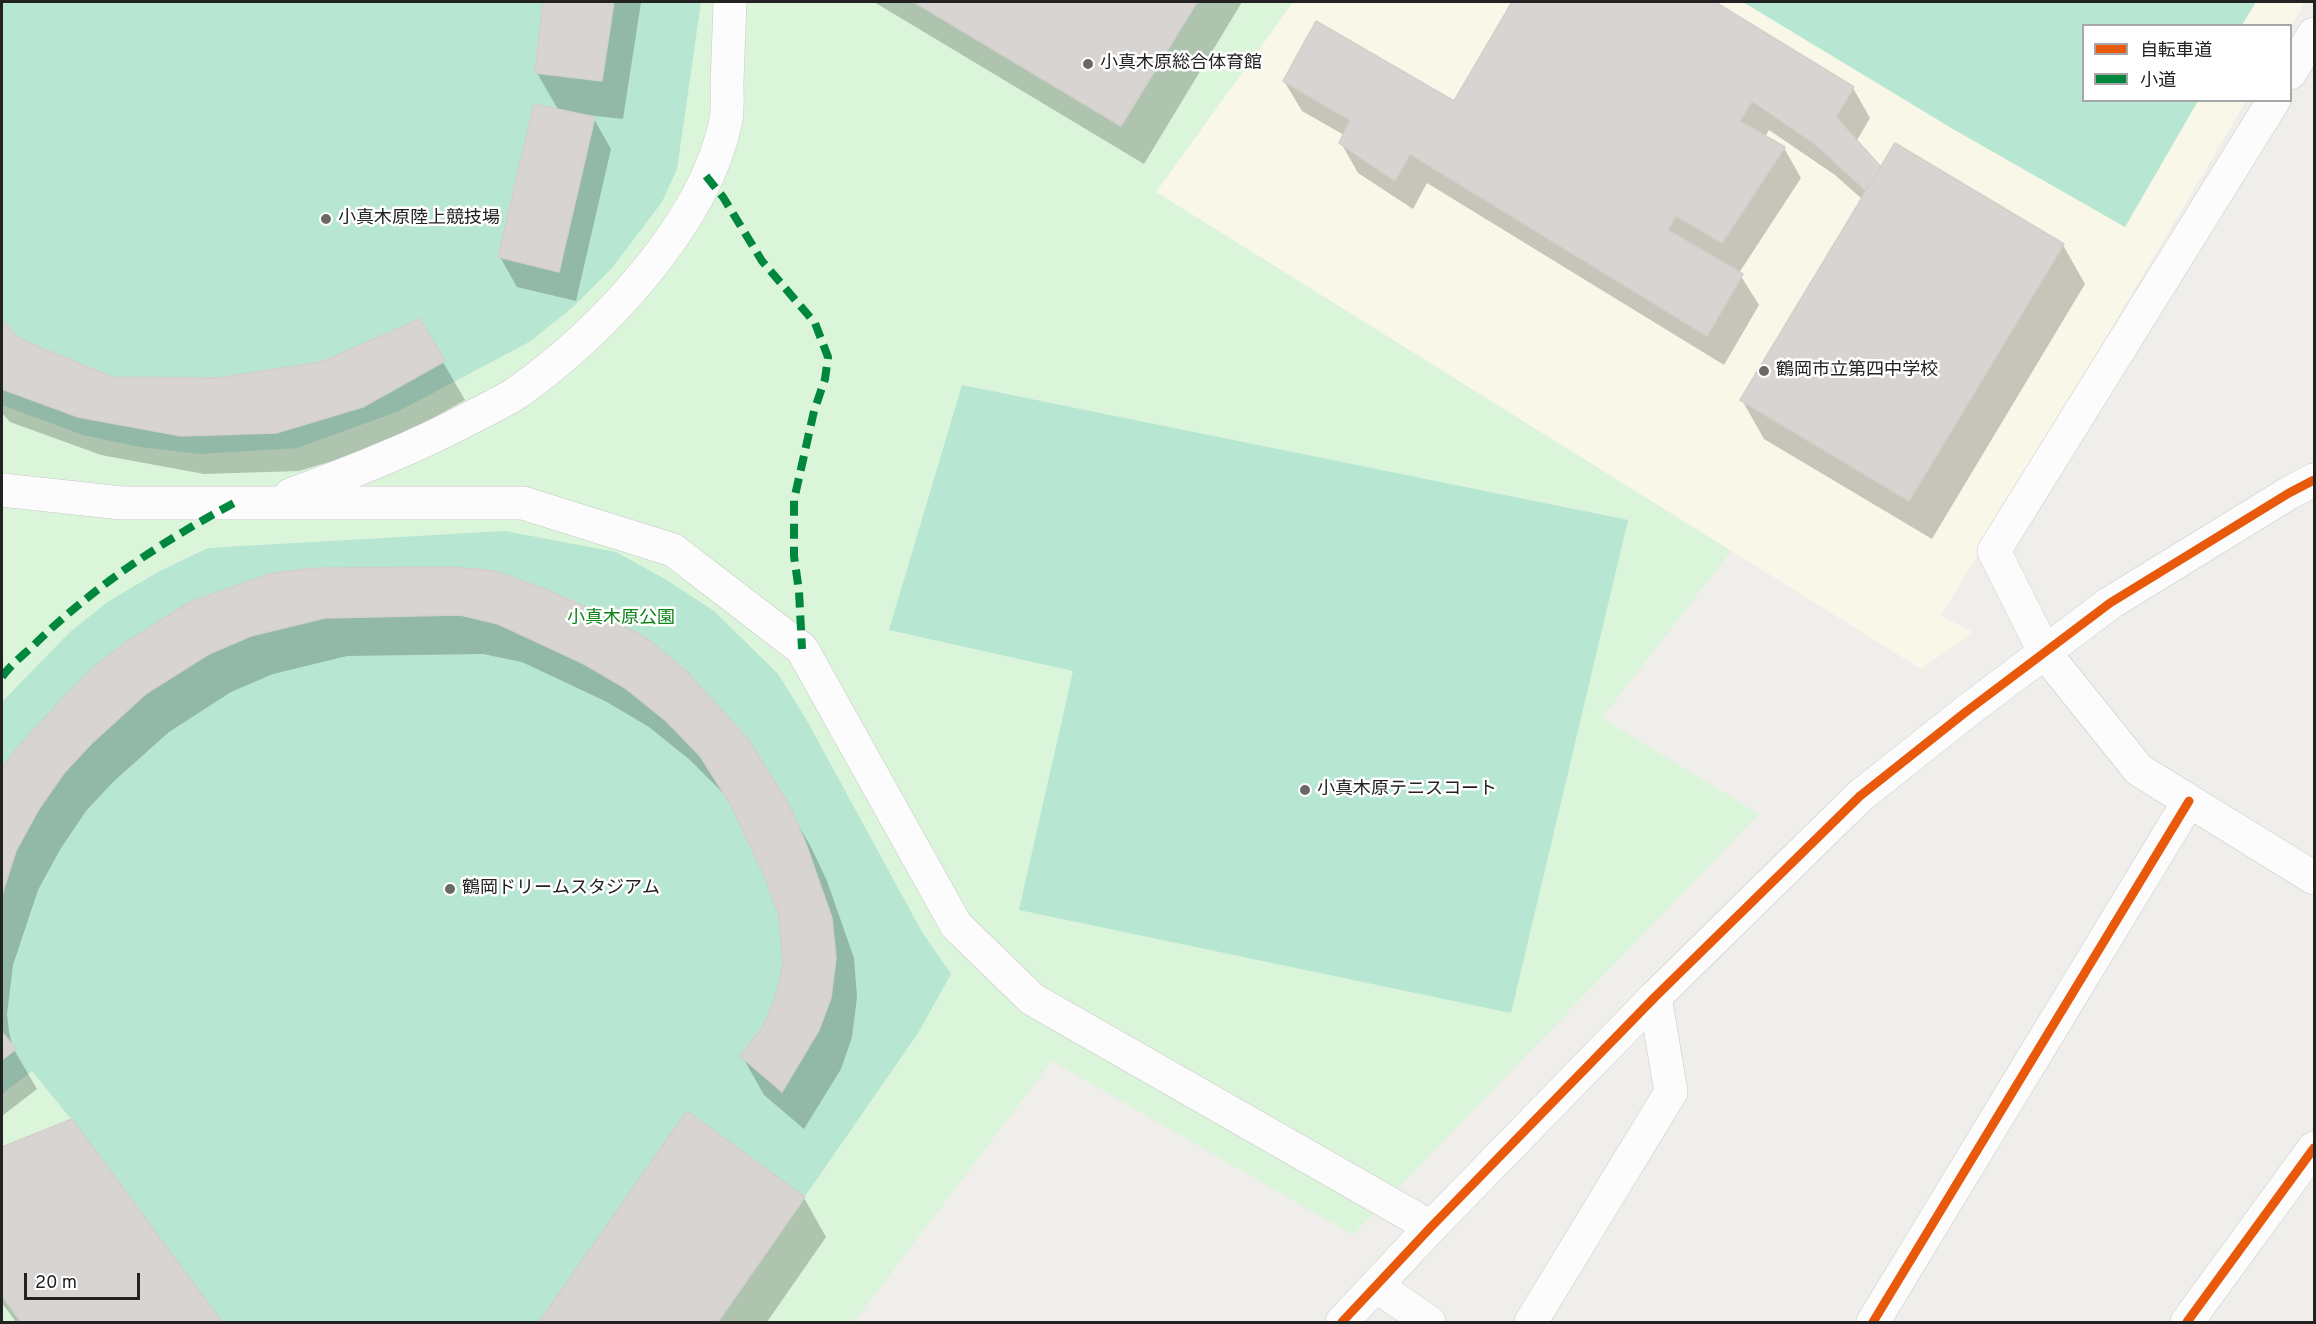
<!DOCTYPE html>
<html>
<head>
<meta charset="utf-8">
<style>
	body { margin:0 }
	#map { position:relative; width:2316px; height:1324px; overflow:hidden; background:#f0eeeb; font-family:Overpass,"Noto Sans JP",sans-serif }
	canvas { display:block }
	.frame { position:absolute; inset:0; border:3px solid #222; pointer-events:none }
	.legend { position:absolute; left:2082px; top:24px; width:210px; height:78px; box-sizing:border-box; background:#fff; border:2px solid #a7a7a7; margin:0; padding:8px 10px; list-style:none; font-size:18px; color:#222 }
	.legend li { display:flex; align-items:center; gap:12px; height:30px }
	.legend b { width:30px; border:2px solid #a7a7a7 }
	.scale { position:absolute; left:24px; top:1273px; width:116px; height:27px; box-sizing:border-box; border:3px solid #222; border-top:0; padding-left:8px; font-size:18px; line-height:21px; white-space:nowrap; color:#222; -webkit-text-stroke:4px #fff; paint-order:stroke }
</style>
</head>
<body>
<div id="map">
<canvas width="2316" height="1324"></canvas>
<div class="frame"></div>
<ul class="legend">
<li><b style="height:8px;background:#e8590c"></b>自転車道</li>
<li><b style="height:8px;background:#00873e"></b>小道</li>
</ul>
<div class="scale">20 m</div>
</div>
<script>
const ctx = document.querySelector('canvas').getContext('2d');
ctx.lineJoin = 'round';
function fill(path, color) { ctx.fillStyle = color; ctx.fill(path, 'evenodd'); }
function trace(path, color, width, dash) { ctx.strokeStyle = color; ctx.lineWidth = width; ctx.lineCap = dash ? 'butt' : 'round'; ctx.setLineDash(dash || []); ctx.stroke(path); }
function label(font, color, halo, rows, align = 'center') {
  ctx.font = font + ' Overpass,"Noto Sans JP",sans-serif'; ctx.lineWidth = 5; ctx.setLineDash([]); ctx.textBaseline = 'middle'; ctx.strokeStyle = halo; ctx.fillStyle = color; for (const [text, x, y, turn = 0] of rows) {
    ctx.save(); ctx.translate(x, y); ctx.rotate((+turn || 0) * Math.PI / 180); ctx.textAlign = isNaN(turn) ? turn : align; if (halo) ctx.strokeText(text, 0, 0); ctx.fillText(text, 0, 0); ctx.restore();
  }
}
fill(new Path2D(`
	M1293,2H2305L2291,26H2084V100L2246,101L1941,616L1973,632L1921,669L1156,192Z`), '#f8f7e8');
fill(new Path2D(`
	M2,2H1293L1156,192L1731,551L1602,718L1759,814L1353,1235L1052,1061L854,1322H2Z`), '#daf5da');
fill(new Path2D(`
	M2,2H701L677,169L662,202L612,268L574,306L531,341L399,411L297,448L200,454L140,447L83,435L2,405Z
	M1743,2H2256L2242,25L2084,26V100L2198,101L2125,227L1953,129Z
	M962,385L1628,520L1511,1013L1019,910L1073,671L889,630Z
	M505,531L616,552L665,579L714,611L778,674L806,719L922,932L951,974L918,1033L718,1322H21L2,1296V1147L71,1119L32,1071L2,1094V702L70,632L109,601L158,572L208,548Z`), '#b7e6d2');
fill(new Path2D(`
	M545,2H641L623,119L586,115V117L594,119L611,149L576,301L517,287L500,257L559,111L537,73Z
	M874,2H1242L1144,164Z
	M1514,2H1712L1853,88L1870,118L1856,142L1881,169L2063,245L2085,284L1932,539L1764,439L1742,400L1863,200L1835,175L1769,130L1765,137L1784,148L1801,178L1739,273L1759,305L1724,365L1427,183L1413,209L1358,173L1341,143L1344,135L1302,111L1284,81L1454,103Z
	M419,321L465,400L385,445L299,471L204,474L101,455L10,422L2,413V322L19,340L112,379L217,380L322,364Z
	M495,573L787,806L810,845L827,881L854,958L857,997L852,1037L841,1069L804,1129L764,1095L742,1056L764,1029L777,1000L785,964L780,916L768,879L740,819L724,794L690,760L649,727L607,702L522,662L483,654L347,656L273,674L231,692L169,732L113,782L86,811L61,848L38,890L13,965L7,1014L9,1032L13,1048L37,1089L2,1116V770L19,748L95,668Z
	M687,1113L804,1198L826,1237L767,1322H541Z
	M71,1121L220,1322H16L2,1303V1149Z`), '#0003');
const building = new Path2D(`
	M543,2H614L602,81L535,73Z
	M914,2H1197L1121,126Z
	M1512,2H1715L1854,87L1836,117L1881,167L1866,191L1816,145L1752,101L1740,121L1785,147L1722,243L1676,216L1668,230L1743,274L1707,336L1410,154L1395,181L1339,143L1350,120L1283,81L1316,21L1454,101Z
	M534,104L595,117L559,272L498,257Z
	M1895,143L2064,244L1909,501L1740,400Z
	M420,319L445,361L363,407L276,433L181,436L78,417L2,389V320L20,339L112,377L217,378L321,362Z
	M452,567L495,571L545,589L595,611L648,639L686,671L748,739L789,805L805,841L832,918L836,958L831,998L819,1030L782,1092L740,1056L762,1028L775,999L783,964L779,916L766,880L730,803L700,756L666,721L625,688L584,664L498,624L460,615L325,618L251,636L209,654L147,693L91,744L64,773L39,809L16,851L2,895V768L18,747L63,698L94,667L126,642L190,602L272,573L318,568Z
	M2,1032L16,1049L2,1060Z
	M687,1111L805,1197L718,1322H539Z
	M72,1119L222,1322H21L2,1296V1147Z`);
fill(building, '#d7d4d2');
trace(building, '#d3d0cc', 1.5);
const minor = new Path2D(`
	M2290,73L2314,34
	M2274,100L1994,551L2045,653L2139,770L2314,878
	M2,490L122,503H523L673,550L802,649L956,925L1032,999L1431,1227
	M290,495C352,472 412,449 470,418C485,410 503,402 518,392C602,332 705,224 726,120C728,108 727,95 727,83C728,56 729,29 730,2
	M1376,1286L1429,1322
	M1342,1322L1431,1227L1655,997L1860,796L1967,711L2110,603L2289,493L2314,480
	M1531,1322L1671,1092L1655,997
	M1873,1322L2189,801
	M2187,1322L2314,1148`);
trace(minor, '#c9c8c7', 34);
trace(minor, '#fdfcfc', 33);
trace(new Path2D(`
	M706,176L723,197L762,261L815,323L828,357L825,379L814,411L794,500V556L799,591L802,649
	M2,677C11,664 26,653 38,641C96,585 163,541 234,503`), '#00873e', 8, [15, 8]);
trace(new Path2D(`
	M1342,1322L1431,1227L1655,997L1860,796L1967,711L2110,603L2289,493L2314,480
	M1873,1322L2189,801
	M2187,1322L2314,1148`), '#e8590c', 9);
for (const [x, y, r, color] of [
	[1088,64,6,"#6a6968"],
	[326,219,6,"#6a6968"],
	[1764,371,6,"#6a6968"],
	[1305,790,6,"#6a6968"],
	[450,889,6,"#6a6968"]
]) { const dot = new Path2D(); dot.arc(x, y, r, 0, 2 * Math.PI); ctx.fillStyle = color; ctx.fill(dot); trace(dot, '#fff', 2); }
label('18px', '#222', '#fff', [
	["小真木原総合体育館",1100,64],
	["小真木原陸上競技場",338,219],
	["鶴岡市立第四中学校",1776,371],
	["小真木原テニスコート",1317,790],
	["鶴岡ドリームスタジアム",462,889]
], 'left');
label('18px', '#0c8416', '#fff', [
	["小真木原公園",621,619]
]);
</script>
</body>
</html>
